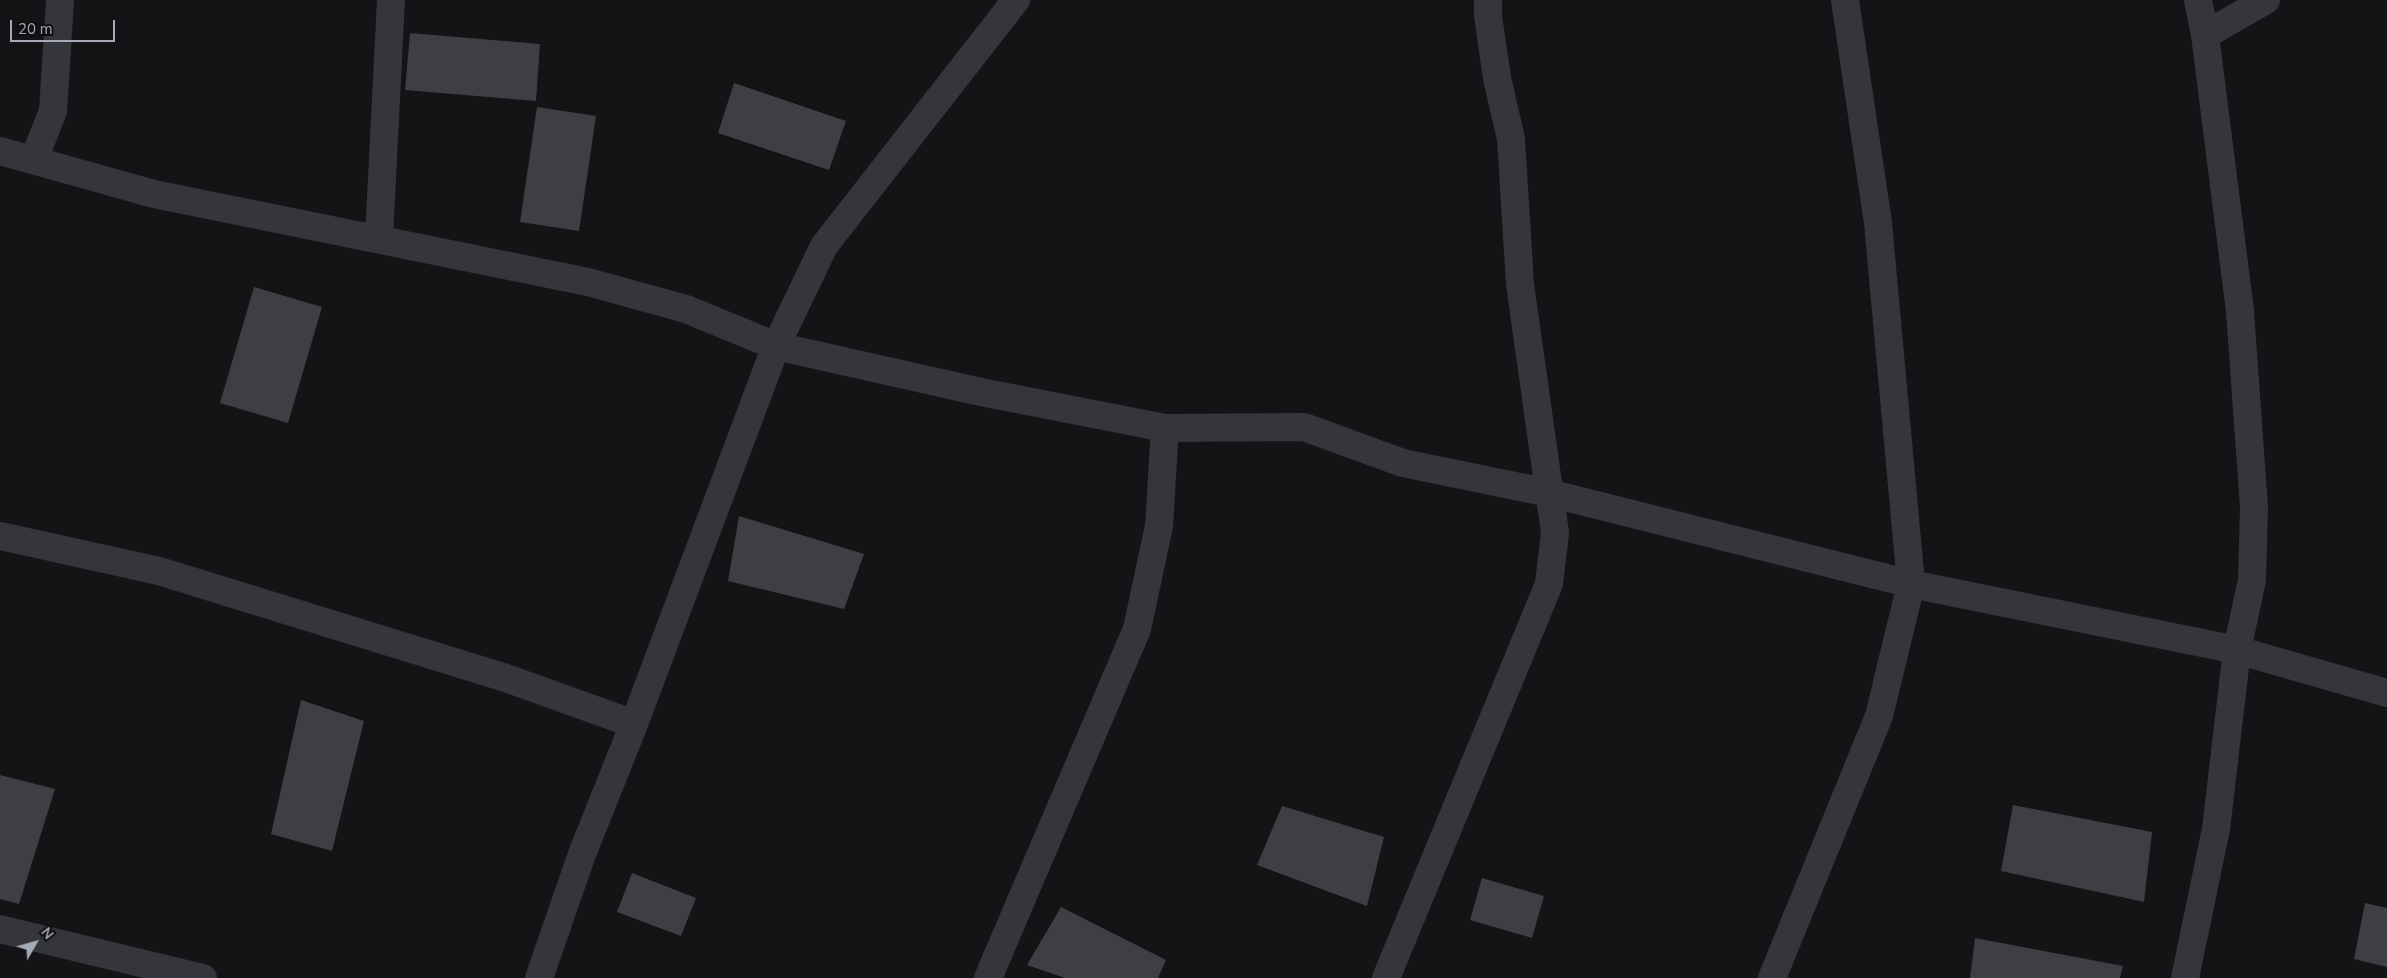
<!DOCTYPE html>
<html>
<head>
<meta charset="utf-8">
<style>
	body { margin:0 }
	#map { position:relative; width:2387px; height:978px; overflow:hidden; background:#141416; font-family:"Nunito Sans",sans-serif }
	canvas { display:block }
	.north { position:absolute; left:10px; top:918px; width:50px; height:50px; -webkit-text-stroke:4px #0f0f11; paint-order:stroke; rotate:52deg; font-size:14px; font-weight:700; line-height:20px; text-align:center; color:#a5aab7 }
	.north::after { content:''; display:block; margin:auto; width:18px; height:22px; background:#a5aab7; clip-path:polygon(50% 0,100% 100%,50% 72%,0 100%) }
	.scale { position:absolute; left:10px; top:20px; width:105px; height:22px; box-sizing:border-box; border:2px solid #a5aab7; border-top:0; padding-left:6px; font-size:15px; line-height:18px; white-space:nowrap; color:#a5aab7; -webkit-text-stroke:4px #0f0f11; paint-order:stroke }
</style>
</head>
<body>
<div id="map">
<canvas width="2387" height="978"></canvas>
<div class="north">N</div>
<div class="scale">20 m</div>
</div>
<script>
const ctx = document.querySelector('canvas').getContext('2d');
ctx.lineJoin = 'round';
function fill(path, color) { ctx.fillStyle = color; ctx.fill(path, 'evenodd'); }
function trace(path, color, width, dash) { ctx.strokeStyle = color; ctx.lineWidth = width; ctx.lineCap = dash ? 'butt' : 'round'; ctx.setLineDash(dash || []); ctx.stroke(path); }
fill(new Path2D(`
	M410,33L540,44L536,101L405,90Z
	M734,83L846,121L829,170L718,133Z
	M537,107L596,116L579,231L520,222Z
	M254,287L322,307L288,423L220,403Z
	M739,516L864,554L844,609L728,581Z
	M301,700L364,721L332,851L271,834Z
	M0,775L55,789L19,904L0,899Z
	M2013,805L2152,832L2144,902L2001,871Z
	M1282,806L1384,837L1367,906L1257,865Z
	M632,873L696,898L681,936L617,912Z
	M1482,878L1544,896L1532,938L1470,920Z
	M2365,903L2387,908V967L2354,959Z
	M1061,907L1166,960L1158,978H1065L1027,965Z
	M1975,938L2123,966L2120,978H1970Z`), '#3e3f43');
trace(new Path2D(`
	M2205,35L2266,0
	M0,151L154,194L588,282L686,309L776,346L981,392L1165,428L1304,427L1403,463L1549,493L1911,584L2237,650L2387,693
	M34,159L53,111L60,0
	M379,238L391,0
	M0,536L159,571L506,678L634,724
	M0,929L203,978
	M539,978L582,854L634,724L776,346L824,246L1016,0
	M988,978L1137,629L1159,526L1165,428
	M1386,978L1549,584L1555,533L1520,284L1511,139L1497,78L1488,16V0
	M1772,978L1879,716L1911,584L1878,223L1845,0
	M2185,978L2216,829L2237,650L2252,580L2254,507L2240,311L2205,35L2198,0`), '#35363b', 28);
</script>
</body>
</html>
